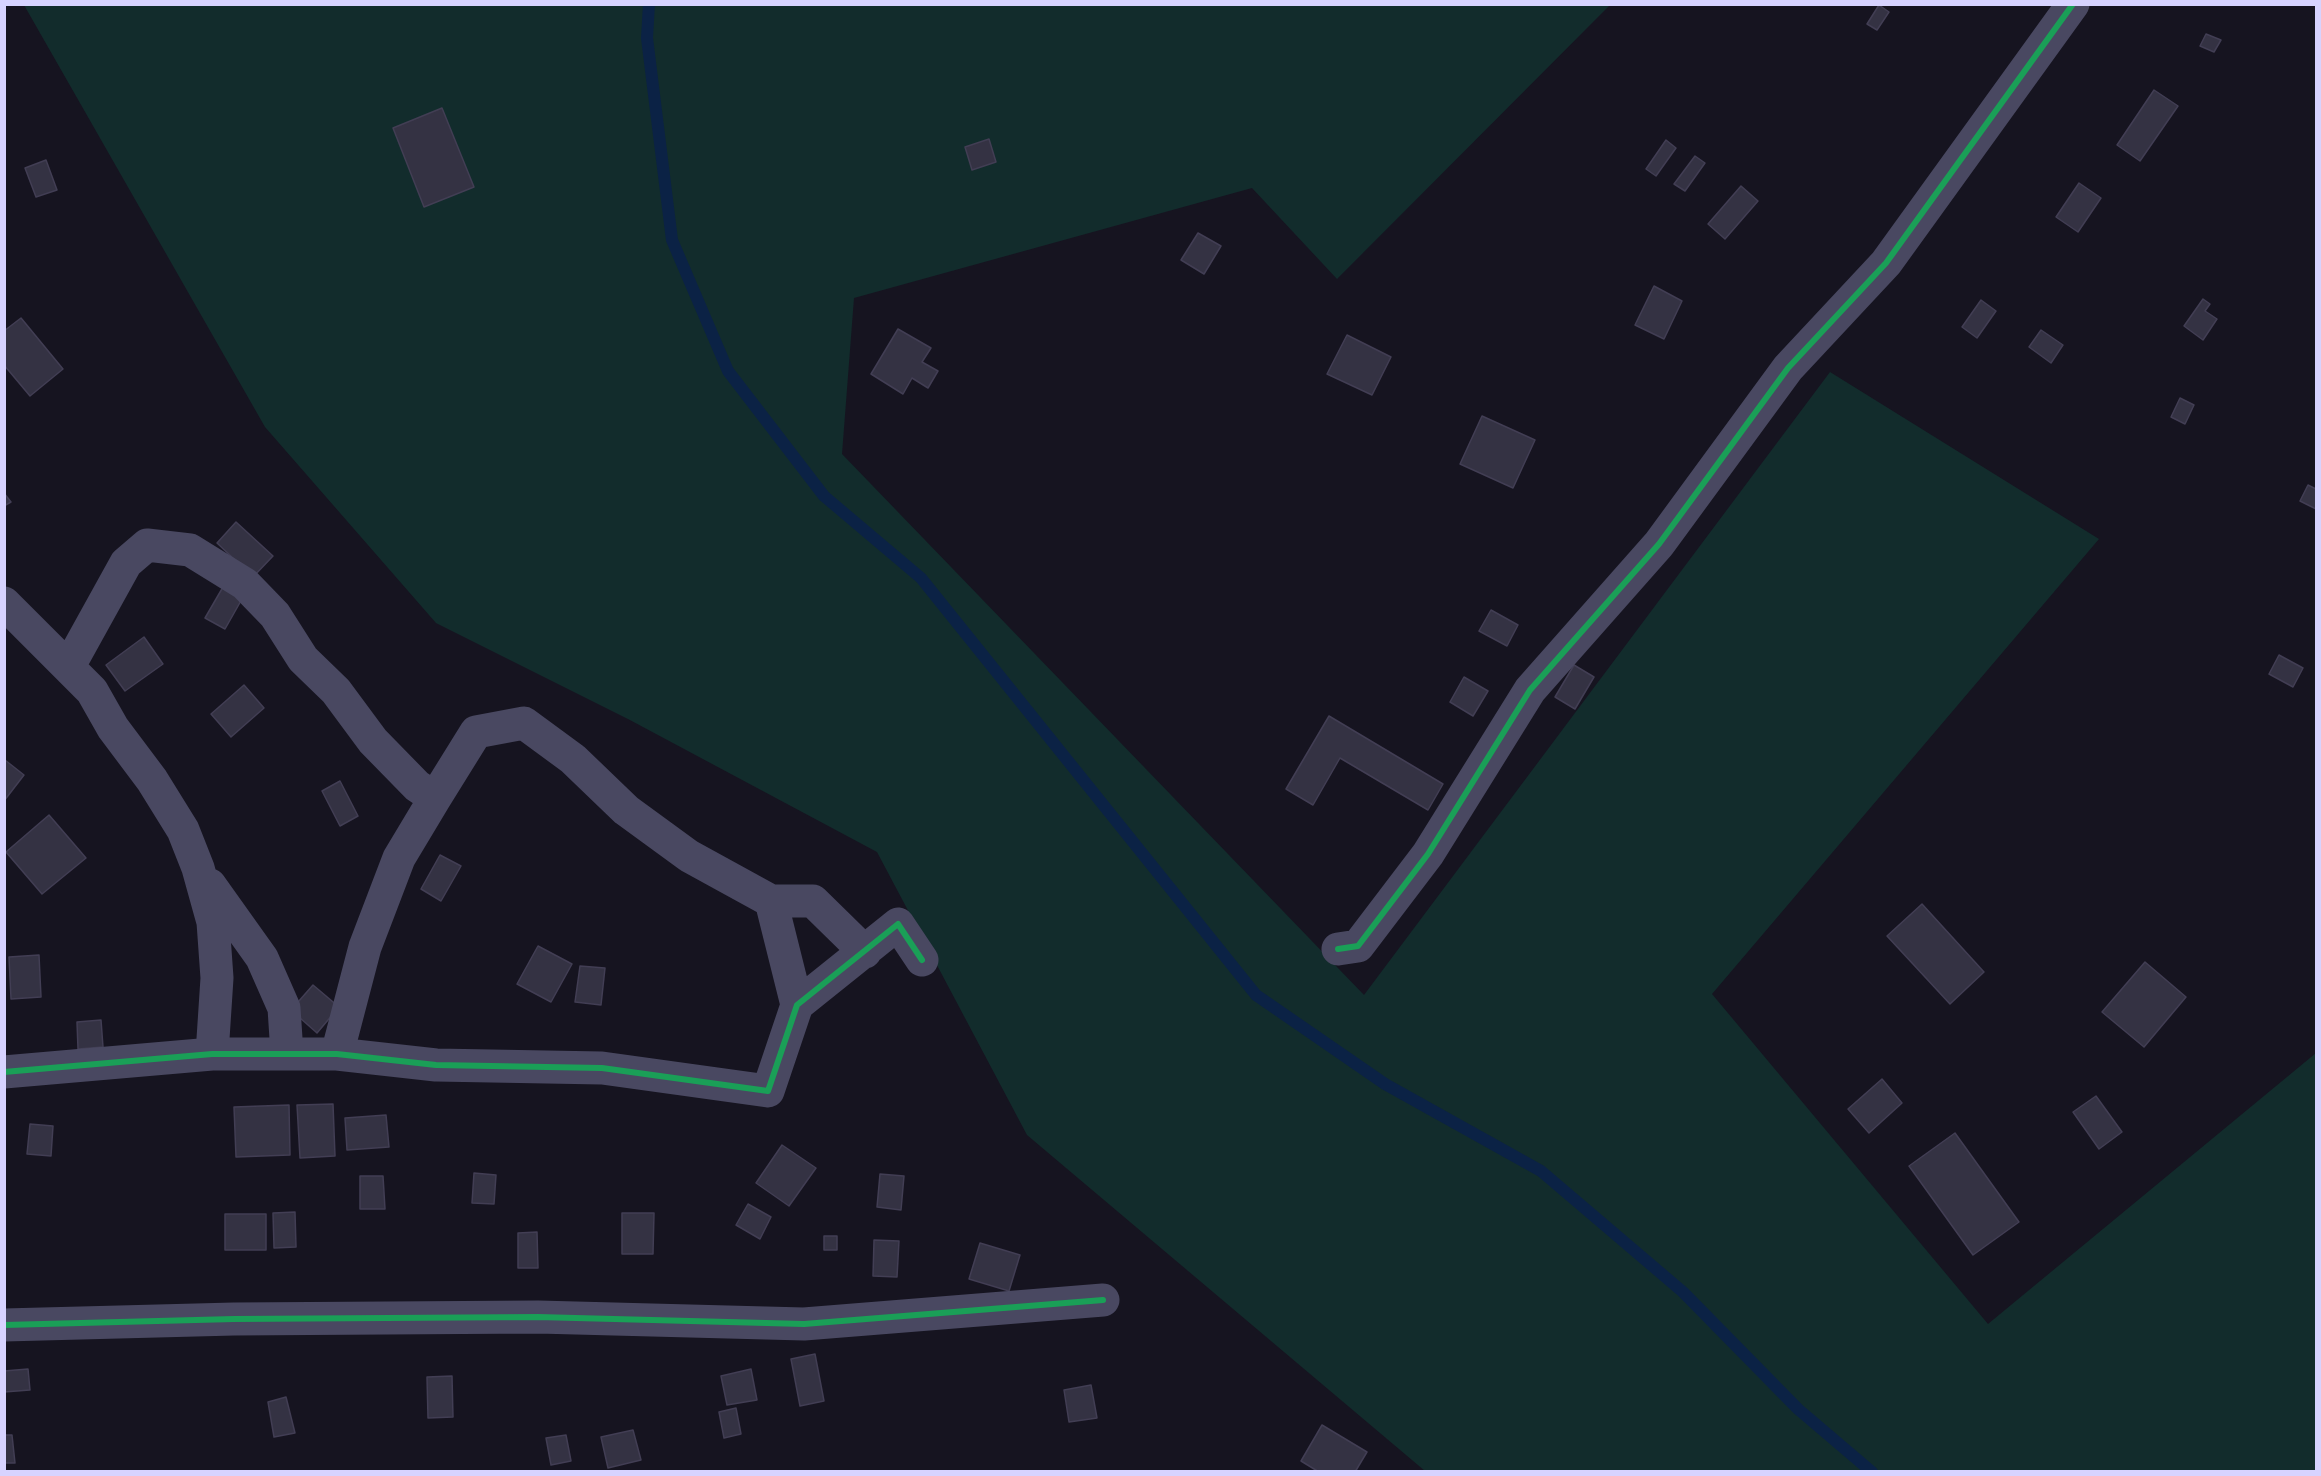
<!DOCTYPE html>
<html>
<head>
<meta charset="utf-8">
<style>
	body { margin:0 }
	#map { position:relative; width:2321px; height:1476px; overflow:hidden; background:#161420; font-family:"Fira Sans Condensed",sans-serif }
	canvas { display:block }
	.frame { position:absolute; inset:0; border:6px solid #d7d3ff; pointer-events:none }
</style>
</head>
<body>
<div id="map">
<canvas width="2321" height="1476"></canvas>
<div class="frame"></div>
</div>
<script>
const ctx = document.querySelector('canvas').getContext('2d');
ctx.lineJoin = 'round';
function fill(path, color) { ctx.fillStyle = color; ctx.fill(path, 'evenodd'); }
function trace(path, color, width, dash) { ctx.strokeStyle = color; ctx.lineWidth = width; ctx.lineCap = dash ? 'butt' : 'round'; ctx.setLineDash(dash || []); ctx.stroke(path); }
fill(new Path2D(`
	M24,5H1610L1337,279L1252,188L854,298L842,454L1364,995L1830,372L2099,539L1712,994L1988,1324L2316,1053V1471H1425L1027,1135L877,852L628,719L436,623L265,427Z`), '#122c2c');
trace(new Path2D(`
	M649,4L647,38L672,240L728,371L824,496L921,578L1256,995L1385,1084L1541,1171L1683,1292L1798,1409L1872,1472`), '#0b2245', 12);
const building = new Path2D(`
	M1879,5L1889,12L1877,30L1867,24Z
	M2206,34L2221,40L2214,52L2200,46Z
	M2154,90L2178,106L2140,161L2117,145Z
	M442,108L474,187L424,207L393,128Z
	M989,139L996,162L972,170L965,147Z
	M1666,140L1676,148L1656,176L1646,169Z
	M1695,156L1705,163L1685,191L1674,184Z
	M46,160L57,190L36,197L25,168Z
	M2079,183L2101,198L2078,232L2056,217Z
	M1741,186L1758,201L1725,239L1708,224Z
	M1198,233L1221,246L1204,274L1181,260Z
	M1654,286L1682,301L1664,339L1635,325Z
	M2203,299L2210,304L2205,311L2217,319L2203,340L2184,326Z
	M1981,300L1996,311L1977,338L1962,327Z
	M21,318L63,369L30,396L4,365V331Z
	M898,329L931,348L922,362L938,371L928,388L912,378L903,394L871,374Z
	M2041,330L2063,345L2051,363L2029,347Z
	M1347,335L1391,357L1372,395L1327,374Z
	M2180,398L2194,405L2185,424L2171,417Z
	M1482,416L1535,440L1513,488L1460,464Z
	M2308,485L2316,489V509L2300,501Z
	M4,493L11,502L4,506Z
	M236,522L273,556L253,577L217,543Z
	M223,587L242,599L225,629L205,618Z
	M1491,610L1518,625L1507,646L1479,631Z
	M144,637L163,664L125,691L106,665Z
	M2279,655L2303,668L2293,687L2269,674Z
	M1574,665L1594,677L1575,709L1555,697Z
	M1464,677L1488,691L1473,716L1450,702Z
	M244,685L264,708L231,737L211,714Z
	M1329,716L1443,784L1428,810L1340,758L1313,805L1286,789Z
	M5,760L24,775L4,801V760Z
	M340,781L358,816L340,826L322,791Z
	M49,815L86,858L42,894L6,852Z
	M440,855L461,866L441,901L421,889Z
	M1922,904L1984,972L1950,1004L1887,936Z
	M538,946L572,964L551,1002L517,984Z
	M39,955L41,997L11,999L9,957Z
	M2145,962L2186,997L2144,1047L2102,1012Z
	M580,966L605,968L601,1005L575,1002Z
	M313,985L339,1007L317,1033L291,1010Z
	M101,1020L103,1047L78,1049L77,1022Z
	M1882,1079L1902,1103L1869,1133L1848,1109Z
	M2096,1096L2122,1132L2099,1149L2073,1112Z
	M333,1104L335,1156L300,1158L297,1105Z
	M289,1105L290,1155L236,1157L234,1107Z
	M386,1115L389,1147L347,1150L345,1118Z
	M30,1124L53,1126L51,1156L27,1154Z
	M1955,1133L2019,1222L1973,1255L1909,1166Z
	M782,1145L816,1168L789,1206L756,1183Z
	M474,1173L496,1175L494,1204L472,1203Z
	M880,1174L904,1176L901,1210L877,1207Z
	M360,1176H383L385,1209H360Z
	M748,1204L771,1217L760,1239L736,1225Z
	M295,1212L296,1247L274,1248L273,1213Z
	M622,1213H654L653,1254H622Z
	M225,1214H266V1250H225Z
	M537,1232L538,1268H518V1233Z
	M824,1236H837V1250H824Z
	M874,1240L899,1241L897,1277L873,1276Z
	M980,1243L1020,1255L1009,1291L969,1279Z
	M815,1354L824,1401L800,1406L791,1359Z
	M28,1369L30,1390L4,1392V1371Z
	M751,1369L757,1400L727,1405L721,1376Z
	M452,1376L453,1417L428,1418L427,1377Z
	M1091,1385L1097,1418L1069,1422L1064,1390Z
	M286,1397L295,1433L274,1437L268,1402Z
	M736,1408L741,1434L724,1438L719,1412Z
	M1322,1425L1367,1452L1355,1472H1319L1301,1461Z
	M633,1430L641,1460L608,1468L601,1437Z
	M4,1435H12L15,1463H4Z
	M566,1435L571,1461L551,1465L546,1438Z`);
fill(building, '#343243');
trace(building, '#423e54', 1.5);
trace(new Path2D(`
	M4,603L92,691L113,728L152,780L183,830L198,868L213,922L217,978L212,1054
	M69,666L126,563L147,545L190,550L245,584L275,615L303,659L336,691L373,741L417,786L435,798L399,858L365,947L337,1054
	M435,798L476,732L524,723L573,759L626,810L689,856L771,901L797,1005
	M210,885L262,958L284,1008L287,1054
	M771,901H813L865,952
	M1338,949L1358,946L1428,854L1530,690L1659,544L1788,368L1886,263L2073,4
	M4,1072L212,1054H337L436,1065L602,1068L768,1091L797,1005L898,924L922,960
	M4,1325L234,1319L538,1317L804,1324L1103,1300`), '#494861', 33);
trace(new Path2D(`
	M1338,949L1358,946L1428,854L1530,690L1659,544L1788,368L1886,263L2073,4
	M4,1072L212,1054H337L436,1065L602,1068L768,1091L797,1005L898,924L922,960
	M4,1325L234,1319L538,1317L804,1324L1103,1300`), '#1a9f57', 6);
</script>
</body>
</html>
